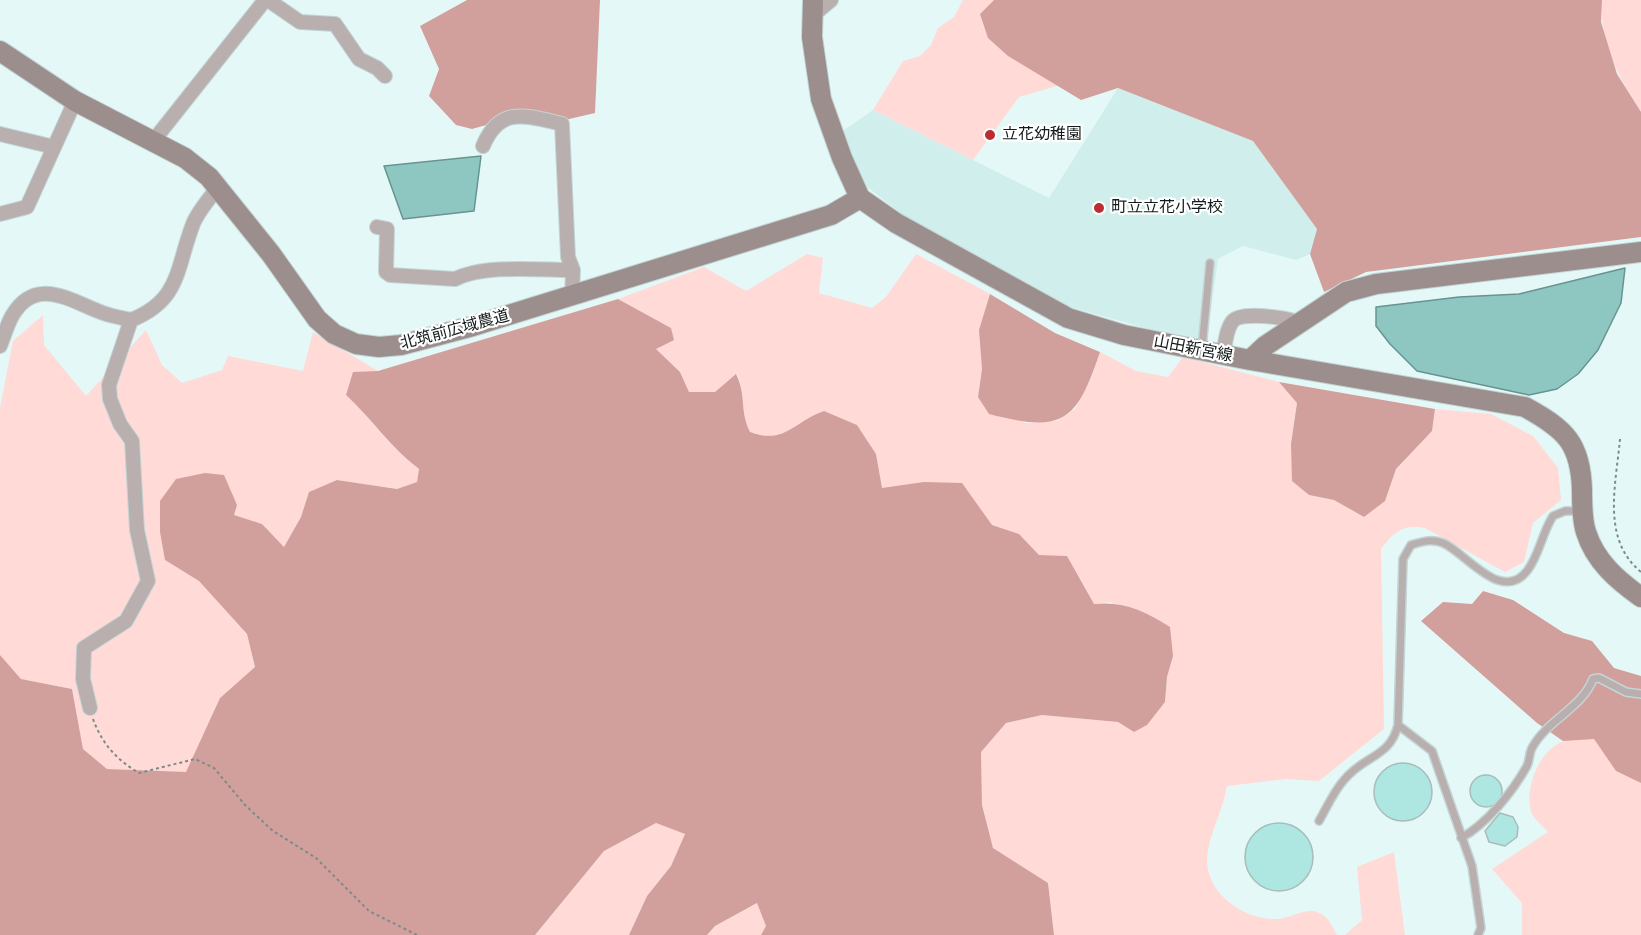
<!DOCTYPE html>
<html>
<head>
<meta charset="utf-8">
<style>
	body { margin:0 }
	canvas { display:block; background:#e4f9f7 }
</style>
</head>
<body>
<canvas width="1641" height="935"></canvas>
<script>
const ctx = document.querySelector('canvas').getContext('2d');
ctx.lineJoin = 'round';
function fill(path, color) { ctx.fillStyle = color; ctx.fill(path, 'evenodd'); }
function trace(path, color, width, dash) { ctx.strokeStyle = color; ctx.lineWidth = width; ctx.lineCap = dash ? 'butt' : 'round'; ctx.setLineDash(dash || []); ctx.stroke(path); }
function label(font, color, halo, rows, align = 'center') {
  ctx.font = font + ' Manrope,"Noto Sans JP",sans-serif'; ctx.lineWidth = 4.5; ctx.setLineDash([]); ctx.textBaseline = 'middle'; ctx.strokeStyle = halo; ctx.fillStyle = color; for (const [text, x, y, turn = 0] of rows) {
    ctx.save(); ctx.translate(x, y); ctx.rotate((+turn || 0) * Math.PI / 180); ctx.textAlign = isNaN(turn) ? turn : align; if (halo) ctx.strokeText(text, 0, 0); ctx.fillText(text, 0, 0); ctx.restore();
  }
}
fill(new Path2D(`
	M1118,88L1253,141L1317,229L1310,254L1296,260L1243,246L1218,259L1206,345L1067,306L907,218L862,183L840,133L873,110L1049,198Z`), '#d0efec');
fill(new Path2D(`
	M963,0H994L980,14L1008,56L1060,85L1019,97L973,160L873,110L903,61L920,56L931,45L938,28L954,17Z
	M1602,0H1641V112C1619,78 1599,42 1602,0Z
	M807,254L823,258L819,293L872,308L886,297L916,254L990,294L980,330L982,369L978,397L1025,423L1057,421L1075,409L1092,376L1100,352L1136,371L1168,377L1183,357L1279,382L1297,403L1291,444L1309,495L1334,500L1364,517L1385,500L1396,469L1432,431L1435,409L1491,414L1533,436L1558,468L1561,500L1533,523L1524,562L1505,572L1425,528C1402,524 1394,532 1381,549L1384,729L1319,781L1286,779L1227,786C1223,810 1209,834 1207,858C1206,893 1243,920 1276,919C1288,919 1301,910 1312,911C1326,912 1331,924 1337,935H1054L1048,883L993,848L982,805L981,752L1006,723L1042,715L1118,722L1134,732L1165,702L1167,677L1173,656L1111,602L1094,604L1067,556L1039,555L1019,534L882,488L876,454L857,425L824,411C793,422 786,445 749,432C739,409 747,397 737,374L715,392H689L680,372L656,349L671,328L618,299L704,267L746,291Z
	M43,315L44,345L86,396L146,330L162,365L182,383L222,370L228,356L303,371L313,332L378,371L353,373L346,395C373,420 390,447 419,469L417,482L397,489L337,480L310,492L301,517L284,547L262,524L234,515L165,560L199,581L247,634L255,668L220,698L186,773L107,769L83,749L72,689L21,679L0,655V408L13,341Z
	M1594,738L1616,771L1641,783V935H1522V903L1492,869L1548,832C1544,827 1535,820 1532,814C1523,791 1539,750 1562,742C1571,738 1584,739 1594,738Z
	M656,823L685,834L671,866L647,896L629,935H535L604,851Z
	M1394,852L1405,935H1345L1362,920L1357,867Z
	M758,903L766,926L761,935H707L715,926Z`), '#ffdad7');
fill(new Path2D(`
	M467,0H600L595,113L552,123L515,117L472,129L456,125L429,96L439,69L420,26Z
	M994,0H1602L1601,22L1617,74L1641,112V237L1366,272L1324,292L1310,254L1317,229L1253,141L1118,88L1081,100L1008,56L988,38L980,14Z
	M990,294L1055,333L1100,352C1076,423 1063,433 989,414L978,397L982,369L979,330Z
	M618,299L671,328L674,340L656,349L680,372L689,392H715L736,374C747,396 739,410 750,432C785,445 793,422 824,411L857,425L876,454L882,488L924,482L962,483L992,525L1019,534L1039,555L1067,556L1094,604C1124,601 1145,611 1170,627L1173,656L1167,677L1165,702L1147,725L1134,732L1118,722L1042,715L1006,723L981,752L982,805L993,848L1048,883L1054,935H761L766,926L757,903L715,926L707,935H629L647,896L671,866L685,834L656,823L604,851L535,935H0V655L21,679L72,689L83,749L107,769L186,772L220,698L255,667L247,634L199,581L165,560L160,532V501L176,479L205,473L224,475L237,505L234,515L262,524L284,547L301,517L309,492L337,480L397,489L417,482L419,469C390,447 373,420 346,395L353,372L378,371Z
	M1279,382L1435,409L1432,431L1396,469L1385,501L1364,517L1334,500L1309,495L1292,481L1291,444L1297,403Z
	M1483,591L1513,600L1564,633L1592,641L1614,668L1641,676V783L1616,771L1594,739L1563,741L1537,723L1421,621L1443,602L1472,604Z`), '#d1a09d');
const water = new Path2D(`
	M481,156L474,211L403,219L384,166Z
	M1625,268L1621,303L1598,350L1578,374L1557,389L1529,395L1417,371L1390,344L1376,326V307L1459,297L1519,294Z`);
fill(water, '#8ec7c2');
trace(water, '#699390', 1.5);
const building = new Path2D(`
	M1374 792a29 29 0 1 1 58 0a29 29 0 1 1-58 0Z
	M1470 791a16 16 0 1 1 32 0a16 16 0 1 1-32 0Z
	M1500,813L1513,817L1518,827L1517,837L1505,846L1489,842L1485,831Z
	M1245 857a34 34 0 1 1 68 0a34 34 0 1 1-68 0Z`);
fill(building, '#aee7e2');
trace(building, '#a8bcba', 1.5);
const lane = new Path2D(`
	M1202,348L1210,263
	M1398,725L1432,751L1472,866L1481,928L1478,935
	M1319,821C1327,807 1334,791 1344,780C1364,755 1390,758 1398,725L1403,559L1411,545C1421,542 1432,538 1443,543C1465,552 1501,604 1527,571C1539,556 1542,533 1553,516L1565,511H1581
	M1461,838C1487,824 1513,791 1527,766C1530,760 1529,753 1532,748C1547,720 1582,708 1593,679L1599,678L1626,692L1641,694`);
const street = new Path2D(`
	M268,0L300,22L335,24L359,59L377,68L385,76
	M813,15L831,0
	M0,134L54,147
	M154,140L265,0
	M483,146C500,105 527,116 562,124L568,257L573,270L572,296
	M0,214L27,207L75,101
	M377,227L387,229L386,272L390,275L455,279C485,264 539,270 573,270
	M0,346C4,336 7,325 12,316C36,274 72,302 103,313C112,316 122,318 131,320C181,300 176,268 193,224C198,211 210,198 219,186
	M1223,355C1225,345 1226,330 1232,322C1240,310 1288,318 1300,323
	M90,708L83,679L84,648L126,621L148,581L137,530L132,441L120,424L110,399L109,385L131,320`);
const secondary = new Path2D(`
	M813,0L812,37L821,99L842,158L860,198L896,223L1068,318L1124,335L1250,360L1525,407C1565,429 1581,443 1582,491C1582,504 1582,520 1586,532C1595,561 1617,580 1641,597
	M0,51L75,101L185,158L209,177L271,254L317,319L334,334L356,344L379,347L401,345L473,326L831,215L860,198
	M1250,360L1265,346L1346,292L1376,284L1641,252`);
trace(lane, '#c3d5d4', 10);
trace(street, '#c3d5d4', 16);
trace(secondary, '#c3d5d4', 22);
trace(new Path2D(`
	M1620,439C1616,485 1601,539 1641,572
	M93,719C102,744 117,760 139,773L195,759L214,768L245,805L273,831L316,858L369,911L417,935`), '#7c8b89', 2, [3, 3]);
trace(lane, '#b8afae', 7);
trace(street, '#b8afae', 14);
trace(secondary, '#9b8e8d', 20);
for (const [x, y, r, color] of [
	[990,135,6,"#bc2c33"],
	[1099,208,6,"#bc2c33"]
]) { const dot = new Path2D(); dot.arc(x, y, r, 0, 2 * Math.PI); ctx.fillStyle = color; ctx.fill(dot); trace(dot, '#fff', 2); }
label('16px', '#131b1a', '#fff', [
	["立花幼稚園",1002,135],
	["町立立花小学校",1111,208]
], 'left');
label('16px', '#131b1a', '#fff', [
	["北筑前広域農道",455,330,-15],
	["山田新宮線",1193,349,11]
]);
</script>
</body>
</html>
